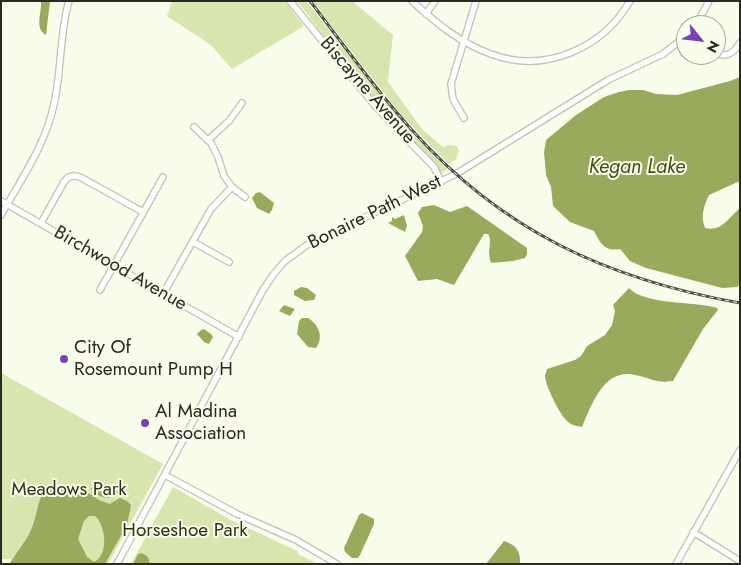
<!DOCTYPE html>
<html>
<head>
<meta charset="utf-8">
<style>
	body { margin:0 }
	#map { position:relative; width:741px; height:565px; overflow:hidden; background:#f9feec; font-family:Jost,sans-serif }
	canvas { display:block }
	.frame { position:absolute; inset:0; border:2px solid #282a23; pointer-events:none }
	.north { position:absolute; left:676px; top:15px; width:50px; height:50px; box-sizing:border-box; background:#f9feec; border:1px solid #a5a99c; border-radius:50%; rotate:119deg; font-size:14px; font-weight:700; line-height:20px; text-align:center; color:#282a23 }
	.north::after { content:''; display:block; margin:auto; width:18px; height:22px; background:#7741b8; clip-path:polygon(50% 0,100% 100%,50% 72%,0 100%) }
</style>
</head>
<body>
<div id="map">
<canvas width="741" height="565"></canvas>
<div class="frame"></div>
<div class="north">N</div>
</div>
<script>
const ctx = document.querySelector('canvas').getContext('2d');
ctx.lineJoin = 'round';
function fill(path, color) { ctx.fillStyle = color; ctx.fill(path, 'evenodd'); }
function trace(path, color, width, dash) { ctx.strokeStyle = color; ctx.lineWidth = width; ctx.lineCap = dash ? 'butt' : 'round'; ctx.setLineDash(dash || []); ctx.stroke(path); }
function label(font, color, halo, rows, align = 'center') {
  ctx.font = font + ' Jost,sans-serif'; ctx.lineWidth = 4; ctx.setLineDash([]); ctx.textBaseline = 'middle'; ctx.strokeStyle = halo; ctx.fillStyle = color; for (const [text, x, y, turn = 0] of rows) {
    ctx.save(); ctx.translate(x, y); ctx.rotate((+turn || 0) * Math.PI / 180); ctx.textAlign = isNaN(turn) ? turn : align; if (halo) ctx.strokeText(text, 0, 0); ctx.fillText(text, 0, 0); ctx.restore();
  }
}
fill(new Path2D(`
	M172,1H285L304,26L232,69L211,45L167,16Z
	M297,1H306L411,132L447,169L441,174C414,142 383,113 357,80C336,54 318,27 297,1Z
	M312,1H352L393,35L388,82L422,129L443,147L449,145L457,146L459,151L456,159L449,164L402,116Z
	M1,373L163,464L108,564H9L11,559H1Z
	M173,487L227,518L297,551L298,554L318,564H131Z`), '#d6e6ae');
fill(new Path2D(`
	M41,1H50L46,35C34,28 42,13 41,1Z
	M740,77V181L709,195C704,206 700,216 705,228C722,232 728,218 740,208V284L737,287L722,288L646,268L630,261L620,249C605,252 600,243 594,231L570,222L553,206L551,187L546,175L545,163L544,153L546,140L576,115L604,97L619,92L629,90H643L656,94L677,95L730,81Z
	M260,192L274,203L272,210L269,214L257,208L252,198L256,193Z
	M434,205L450,212L467,206L527,248V254L525,258L513,261L491,263C486,250 493,242 488,234H484L454,285L437,279L418,281L405,256L422,232L423,226L418,213L422,207Z
	M404,215L407,226L405,232L388,223L392,221V217L395,219Z
	M301,287L307,288L316,295L314,300L305,301L294,295V291Z
	M629,288C644,305 694,301 717,308L718,310L703,329L673,381C655,384 652,378 635,375C604,368 592,404 582,427C576,426 571,425 567,421C560,415 545,385 545,376C545,375 547,370 547,369L575,360L581,356L587,346L605,335L612,325L615,311L613,305Z
	M284,305L295,309L290,316L279,311Z
	M302,318H308C319,325 324,337 316,348L308,347L297,334L299,321Z
	M204,329L211,334L213,337L209,344L204,342L197,334L201,330Z
	M99,484H104L122,491C111,500 104,499 92,492L91,488Z
	M47,485L62,489L80,487L99,500L110,504L120,498L127,501L131,505L127,525L105,564H10C16,552 26,542 31,530C37,517 39,494 47,485ZM89,516H95C106,526 109,555 94,562L87,557L78,539L84,521Z
	M362,513L374,519V524L360,555L358,558H352L345,552L344,548L359,515Z
	M504,541C516,545 521,551 520,564H486Z
	M142,553L148,557L150,564H133L138,554Z`), '#98ab5c');
const minor = new Path2D(`
	M290,1L376,107L434,167L441,182
	M412,1C436,23 460,43 491,54C544,74 602,49 630,1
	M426,14L435,1
	M696,25L709,1
	M716,53C727,58 734,53 740,43
	M464,118L453,99L451,84L476,1
	M194,127L211,143L218,157L224,176L232,187L245,197
	M208,140L229,121L242,103
	M1,201L239,337
	M1,215C21,180 46,144 54,104C62,70 59,35 69,1
	M41,223L64,182C68,176 74,174 82,178L143,212
	M193,242L229,262
	M100,290L163,177
	M163,294L211,209L232,187
	M165,475L237,514L296,540L337,564
	M693,532L740,561
	M117,564L263,290L273,275L285,261L307,245L456,174L608,80L663,54L686,36
	M676,564L740,450`);
trace(minor, '#bec3b2', 8);
trace(minor, '#fff', 5.5);
const rail = new Path2D(`
	M310,1C343,44 375,89 411,129C502,231 607,279 740,303`);
trace(rail, '#4e5148', 3);
trace(rail, '#f9feec', 1, [4]);
for (const [x, y, r, color] of [
	[64,359,5,"#7741b8"],
	[145,423,5,"#7741b8"]
]) { const dot = new Path2D(); dot.arc(x, y, r, 0, 2 * Math.PI); ctx.fillStyle = color; ctx.fill(dot); trace(dot, '#f9feec', 2); }
label('19px', '#282a23', '#f9feec', [
	["Biscayne Avenue",367,91,49],
	["Bonaire Path West",375,213,-26],
	["Birchwood Avenue",120,269,30]
]);
label('19px', '#282a23', '#f9feec', [
	["City Of",74,348],
	["Rosemount Pump H",74,370],
	["Al Madina",155,412],
	["Association",155,434]
], 'left');
label('19px', '#2c3411', '#f9feec', [
	["Meadows Park",69,490],
	["Horseshoe Park",185,531]
]);
label('italic 20px', '#414e13', '#f9feec', [
	["Kegan Lake",637,168]
]);
</script>
</body>
</html>
